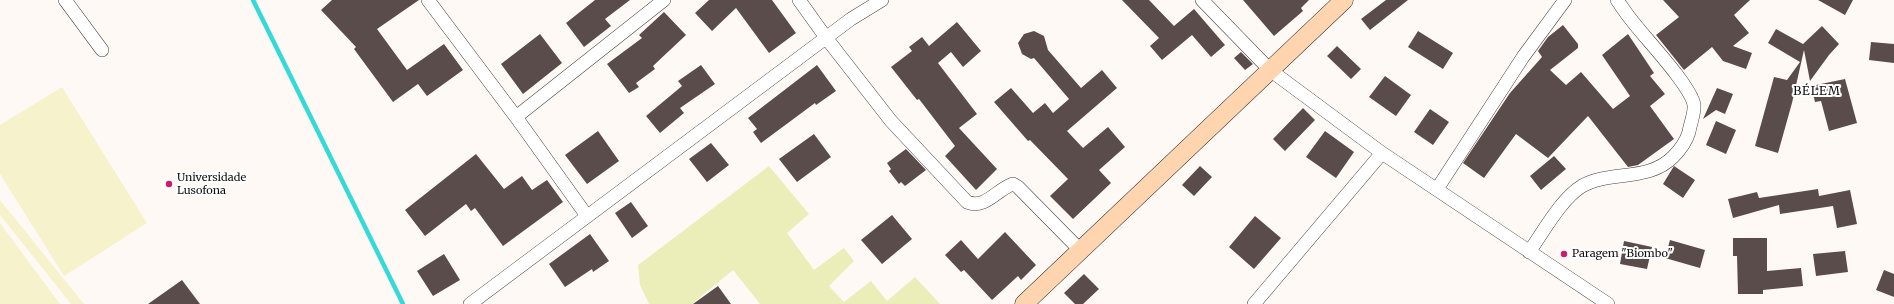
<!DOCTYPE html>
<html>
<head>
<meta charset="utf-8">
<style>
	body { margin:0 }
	canvas { display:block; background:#fff9f5 }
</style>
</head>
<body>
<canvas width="1894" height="304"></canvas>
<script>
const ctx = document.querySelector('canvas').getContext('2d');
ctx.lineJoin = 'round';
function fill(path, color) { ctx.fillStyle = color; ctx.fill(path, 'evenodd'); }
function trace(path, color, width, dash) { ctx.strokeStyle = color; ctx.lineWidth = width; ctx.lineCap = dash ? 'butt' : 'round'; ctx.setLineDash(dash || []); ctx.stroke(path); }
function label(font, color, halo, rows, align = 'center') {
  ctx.font = font + ' Merriweather,serif'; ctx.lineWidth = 4; ctx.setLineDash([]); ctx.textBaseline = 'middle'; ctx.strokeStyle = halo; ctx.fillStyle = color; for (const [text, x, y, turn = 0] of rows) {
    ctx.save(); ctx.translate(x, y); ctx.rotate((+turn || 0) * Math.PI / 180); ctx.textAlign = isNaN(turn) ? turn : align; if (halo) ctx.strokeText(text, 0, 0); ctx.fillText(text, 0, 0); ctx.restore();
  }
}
fill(new Path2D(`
	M769,166L809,214L787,233L814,270L844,248L854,261L829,286L844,302L871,281L887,301L915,277L940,304H760L733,270L692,304H649L640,285L638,265Z`), '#ebeeb9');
fill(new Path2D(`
	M62,87L147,223L64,276L0,174V125Z
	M0,200L84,304H71L0,215Z
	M0,223L60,304H0Z`), '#f5f2cc');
trace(new Path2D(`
	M253,0L403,304`), '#34dad8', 4.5);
fill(new Path2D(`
	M332,0H419L377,29L407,70L444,44L463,70L427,96L418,84L393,102L354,49L356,47L321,10Z
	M595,0H630L605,19L611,26L584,47L566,23Z
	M709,0H772L796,33L769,53L736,8L712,31L695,13Z
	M1122,0H1149L1174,26L1194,9L1225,45L1211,57L1192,35L1162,60L1150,46L1159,38Z
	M1243,0H1309L1301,8L1303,11L1274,36Z
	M1386,0H1408L1370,30L1361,19Z
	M1663,0H1750L1734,15L1749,33L1733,46L1752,53L1746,69L1723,61L1712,47L1684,70L1656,35L1679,17Z
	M1818,0H1853L1845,15Z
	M664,12L686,35L653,66L655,69L636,83L639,87L629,93L607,64L642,38L639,35Z
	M957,22L981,51L963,67L951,52L938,63L977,114L959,128L997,169L976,190L945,156L955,146L919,99L917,100L891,67L912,51L909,47L922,37L929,46Z
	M1563,25L1578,44V48L1550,70L1566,85L1581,72L1613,109L1630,96L1602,55L1628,34L1654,73L1650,76L1665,94L1650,106L1674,139L1638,165L1628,167L1588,116L1548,158L1516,134L1484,178L1463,163L1510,93L1542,57L1538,51L1548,37Z
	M1822,26L1839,44L1829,55L1810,81L1804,50L1792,103L1778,153L1755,146L1774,77L1787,80L1800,62L1768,43L1776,29L1803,44Z
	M1034,31L1044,36L1048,50L1081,88L1102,70L1117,88L1067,131L1083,148L1108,127L1125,147L1099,170L1111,183L1073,219L1050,196L1068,179L1030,140L1028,141L994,102L1011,88L1033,113L1045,103L1053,113L1069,99L1034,58L1031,59L1022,54L1018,43L1024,34Z
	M1418,31L1453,53L1443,69L1408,47Z
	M540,34L562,63L523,94L501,64Z
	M1871,42L1894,44V63L1869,60Z
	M1337,46L1361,69L1351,79L1327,56Z
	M1241,52L1253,64L1245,70L1234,58Z
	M701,65L715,84L680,108L684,113L660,133L646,116L682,86L678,81Z
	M817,65L836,91L816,105L815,103L761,143L753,132L757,129L748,118Z
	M1385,76L1411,95L1396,116L1369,97Z
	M1845,79L1857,123L1829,131L1821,101L1815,102L1811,86Z
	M1717,88L1733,94L1725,114L1716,110L1703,119Z
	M1303,108L1315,120L1285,151L1273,139Z
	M1430,109L1449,122L1433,145L1414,132Z
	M1716,121L1736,130L1726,154L1706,145Z
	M598,131L619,161L587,184L565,155Z
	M1325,131L1354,152L1336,178L1306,157Z
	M814,134L831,157L797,182L779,159Z
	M711,143L729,165L707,182L689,159Z
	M906,149L926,170L905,186L901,182L899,184L889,171L891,169L887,163Z
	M476,154L504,189L522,176L532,190L547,180L563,202L503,246L475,208L471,211L466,204L425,236L405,210Z
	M1554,156L1566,169L1541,190L1530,176Z
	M1200,166L1212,177L1194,196L1182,185Z
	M1674,166L1695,180L1683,198L1663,184Z
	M1818,189L1819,196L1850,190L1857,224L1837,228L1833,206L1780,214L1779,205L1733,218L1728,199L1757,192L1759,198Z
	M631,202L648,226L632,238L615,213Z
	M892,215L912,239L882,264L861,240Z
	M1255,216L1281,238L1254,269L1229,247Z
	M1005,232L1036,265L1021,280L1018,276L992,300L964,270L961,272L945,255L961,240L978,259Z
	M590,234L609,261L593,272L592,269L565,287L549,264Z
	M1733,238H1767V271L1801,268L1803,286L1763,290V294H1738L1737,256H1733Z
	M1670,240L1705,250L1700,268L1665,258Z
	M1624,241L1652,247L1647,269L1620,264Z
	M1845,251L1848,272L1816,276L1813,254Z
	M444,254L460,280L433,296L417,271Z
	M1884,270L1894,274V297L1876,290Z
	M1084,274L1099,289L1083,304H1075L1064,293Z
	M182,280L200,304H148Z
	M718,286L731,304H693Z`), '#5b4c4c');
const minor = new Path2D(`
	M65,0L102,50
	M428,0L516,117L587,216
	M799,0L827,39L891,121L967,202C985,210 997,189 1013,184L1018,187L1080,250
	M1202,0L1270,70L1382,153L1608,304
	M516,117L664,0
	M1437,189L1523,57L1565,0
	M1529,252C1544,231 1561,199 1582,186C1611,170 1648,182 1673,157C1680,150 1686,142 1689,132C1690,124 1695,113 1694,105C1691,86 1646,39 1633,22C1627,15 1622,7 1617,0
	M470,304L851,19L882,0
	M1254,304L1382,153`);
const secondary = new Path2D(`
	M1024,304L1344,0`);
trace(minor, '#444', 14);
trace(secondary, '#333', 19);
trace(minor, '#fff', 13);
trace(secondary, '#ffd5b0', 18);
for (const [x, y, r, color] of [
	[169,184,4,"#d01a6e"],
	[1564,254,4,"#d01a6e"]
]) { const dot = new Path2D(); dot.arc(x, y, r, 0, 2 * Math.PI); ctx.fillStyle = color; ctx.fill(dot); trace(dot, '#fff', 1.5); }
label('11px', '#111', '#fff', [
	["Universidade",177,178],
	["Lusofona",177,191],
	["Paragem \"Biombo\"",1572,254]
], 'left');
ctx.letterSpacing = '1px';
label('12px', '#111', '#fff', [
	["BÉLEM",1817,92]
]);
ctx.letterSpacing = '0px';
</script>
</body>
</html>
